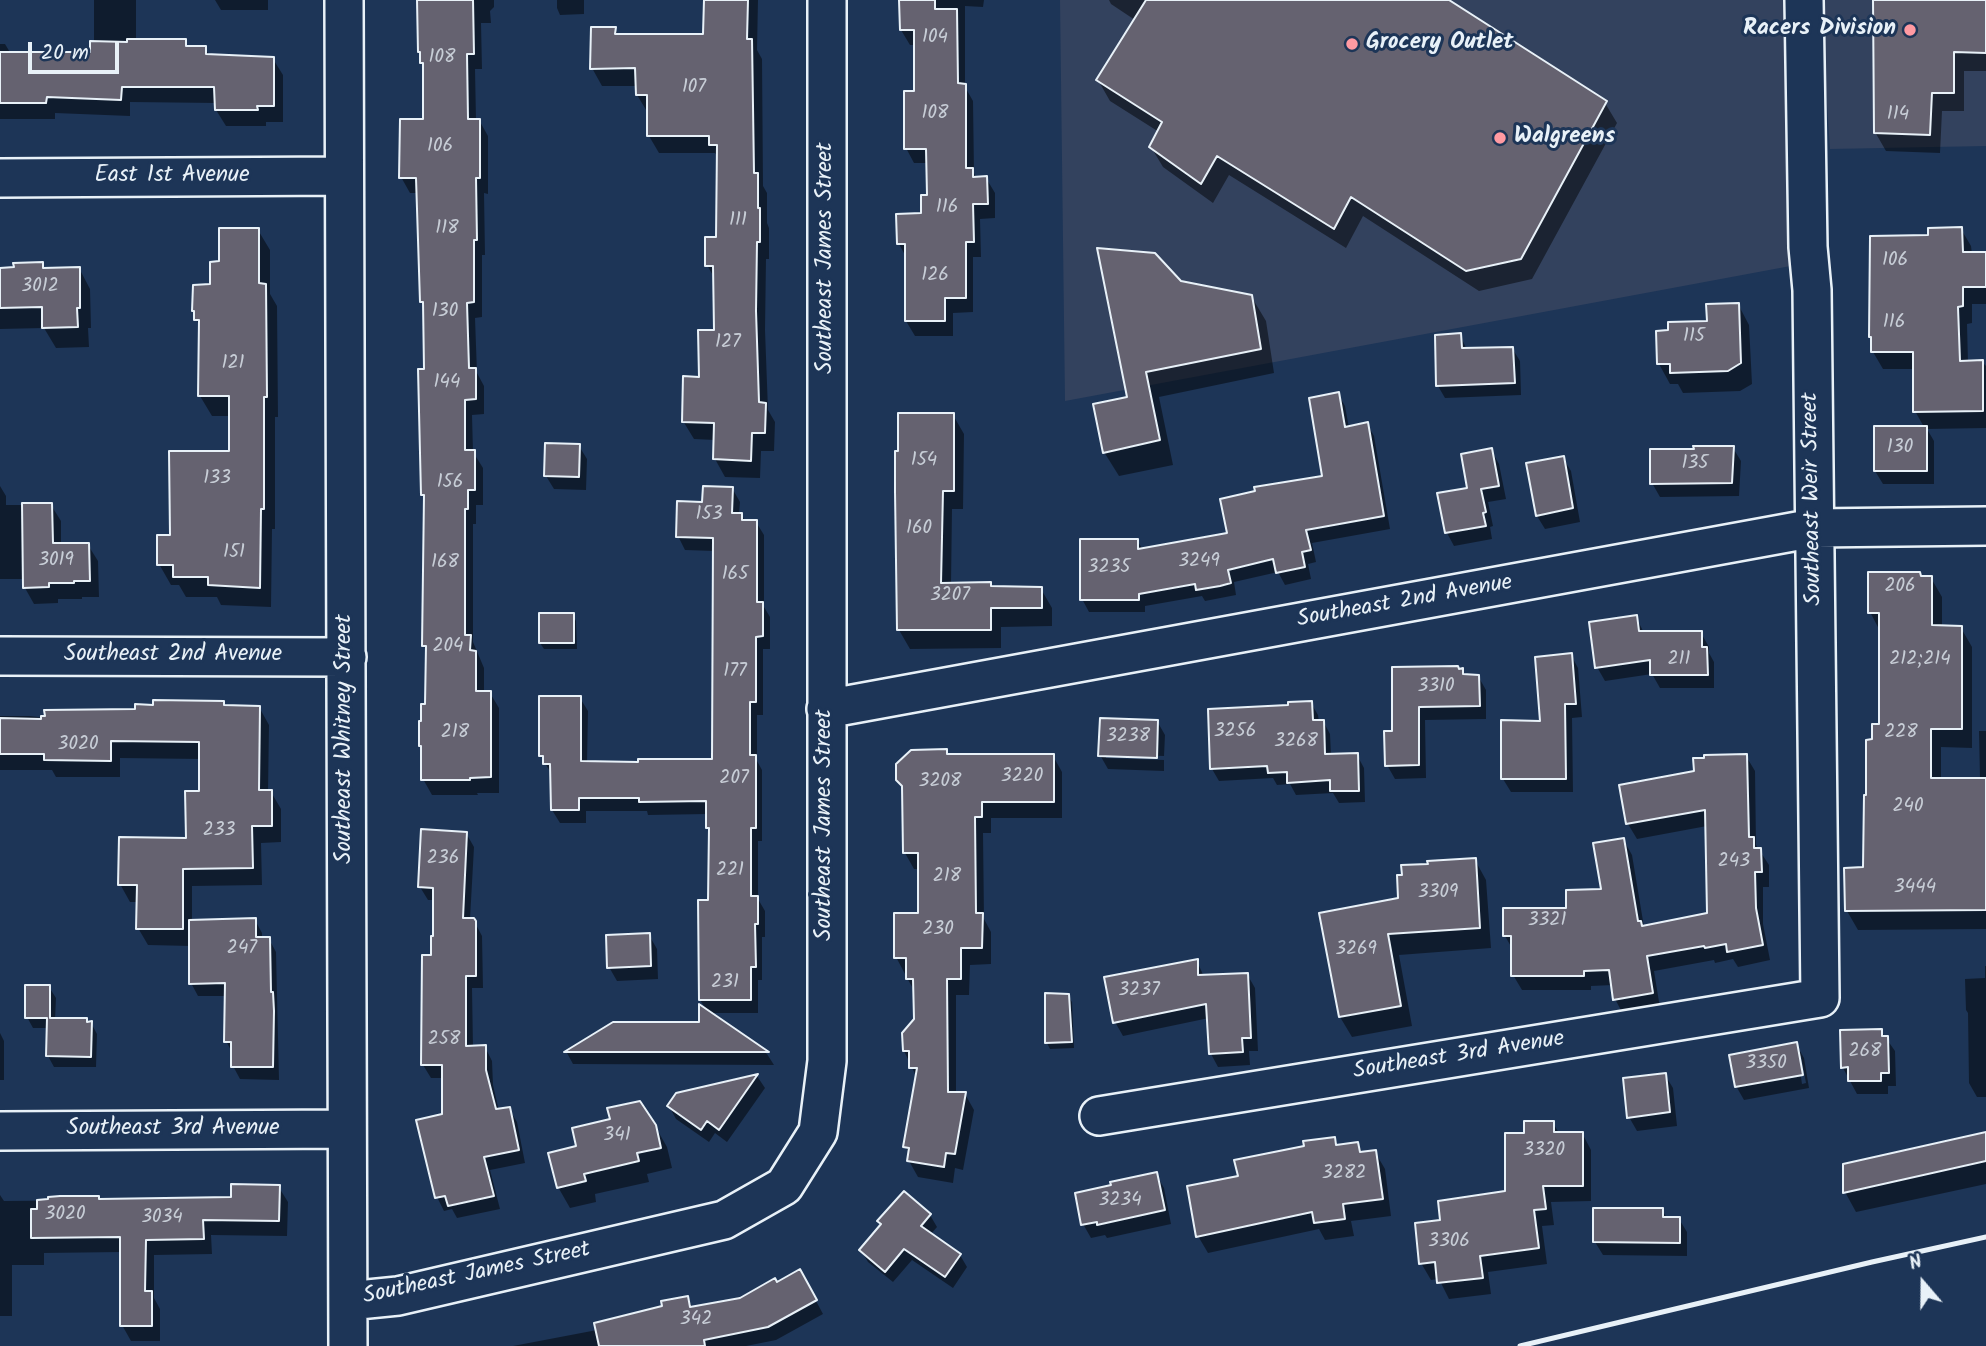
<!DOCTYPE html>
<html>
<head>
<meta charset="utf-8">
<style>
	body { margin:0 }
	#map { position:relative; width:1986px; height:1346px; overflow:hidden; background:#1d3557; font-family:Kalam,sans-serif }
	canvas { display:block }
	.north { position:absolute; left:1888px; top:1248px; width:70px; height:70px; -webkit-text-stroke:5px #1d3557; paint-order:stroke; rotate:340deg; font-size:19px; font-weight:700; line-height:28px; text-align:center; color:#e8f1f8 }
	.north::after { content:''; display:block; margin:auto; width:24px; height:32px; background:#e8f1f8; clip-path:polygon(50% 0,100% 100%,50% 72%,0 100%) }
	.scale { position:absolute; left:28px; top:42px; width:91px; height:32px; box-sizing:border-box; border:4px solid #e8f1f8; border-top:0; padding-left:9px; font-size:21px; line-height:24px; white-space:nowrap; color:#e8f1f8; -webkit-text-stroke:5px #1d3557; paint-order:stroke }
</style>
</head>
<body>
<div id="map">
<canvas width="1986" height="1346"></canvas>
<div class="north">N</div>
<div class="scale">20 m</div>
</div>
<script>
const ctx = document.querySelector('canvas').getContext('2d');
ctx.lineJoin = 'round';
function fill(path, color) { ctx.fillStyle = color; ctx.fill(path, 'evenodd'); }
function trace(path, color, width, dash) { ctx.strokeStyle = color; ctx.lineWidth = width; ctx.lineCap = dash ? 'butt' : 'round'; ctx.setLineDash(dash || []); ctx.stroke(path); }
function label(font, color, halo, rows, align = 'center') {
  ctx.font = font + ' Kalam,sans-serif'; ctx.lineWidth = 6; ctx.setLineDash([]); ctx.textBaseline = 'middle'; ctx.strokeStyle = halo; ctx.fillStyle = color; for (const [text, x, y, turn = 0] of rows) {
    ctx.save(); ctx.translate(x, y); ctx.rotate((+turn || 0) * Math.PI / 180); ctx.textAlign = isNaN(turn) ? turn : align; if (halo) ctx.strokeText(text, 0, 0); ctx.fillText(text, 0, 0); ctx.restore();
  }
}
fill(new Path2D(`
	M1060,0H1790L1796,265L1065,401Z
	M1820,0H1986V146L1830,149Z`), '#33425e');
fill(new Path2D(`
	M94,0H136V41H185L189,48H205L210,56L273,59L283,75V122H266V126H226L216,110V103L130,102V116L55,113V119H0V44H5L11,54H92L94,42Z
	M215,0H268V10H221Z
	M419,0H494V7L490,11L491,23H481L482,69H475L476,120H479L488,136V194L484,193L485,255H482V317L475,318L477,373L484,386V414L472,415L473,452L483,468V505H476V524H473V642L484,668V693H490L499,708V793H477L478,795H432L423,779V750L420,746L427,705L428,652L424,646L426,499L423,494L426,370L425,308L422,302L418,193H410L401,177L425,120V68L419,51Z
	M557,0H584V14L560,15L557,8Z
	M705,0H758L757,50L762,59L763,186L767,193V223L769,228V259H766L765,330L768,410L775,422L774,451H761L760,478L725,477L715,459V440L694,439L683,421L716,332L715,279L707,265L718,239L719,159L715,153H659L649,136L648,113L637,95V86H602L592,68L615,29L619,36L704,35Z
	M901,0H984L983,7L965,6V87L973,101L974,173L976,178H986L995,193V218L980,219L981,257H973V312L953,313V336H915L906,321V257L899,244L923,215L929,197L928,163H914L906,148L916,93V45H910L901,30Z
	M1109,0H1446L1605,103L1617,123L1532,279L1479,291L1363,216L1346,248L1229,175L1213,203L1163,167L1151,147L1159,132L1110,101L1098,80L1135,20L1111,4Z
	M1986,0V71H1964V111H1942L1940,153L1886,151L1875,132Z
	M1961,229L1971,246L1972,254H1986V304H1972V323L1967,324L1968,362H1982L1986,366V428L1927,429L1934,441V484H1883L1875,471L1924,427L1915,411V369H1883L1873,352L1930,237Z
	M258,230L270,250V294L277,306L278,417H275V529H272L271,607L221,605L217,597H186L179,585H171L159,564L172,537L231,453V416H212L200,396L201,327L196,319L221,263Z
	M42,264L45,269L79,268L90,289L91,328H88L89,347L56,348L44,328L0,329V269Z
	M1181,283L1251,296L1266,321L1274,373L1159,397L1173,465L1119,476L1104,452Z
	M1738,304L1749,325L1752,384L1740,391L1683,393L1678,384H1670L1659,364L1708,322Z
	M1460,335L1467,350L1512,348L1520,361L1521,395L1445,398L1438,386Z
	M1338,394L1345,406L1349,428L1367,424L1374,436L1390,529L1312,543L1316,562L1308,564L1311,579L1285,585L1278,572L1234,582L1236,595L1205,601L1202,596L1145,606V612H1089L1082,599L1137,540L1143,550L1229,535L1324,477Z
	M953,415L964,434L963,509H952L951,584L1041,589L1052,608V626L1001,627V648L910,649L899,630Z
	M579,446L587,459L586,490L554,489L546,476Z
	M1733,448L1741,461L1739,496L1660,497L1652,483Z
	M1491,450L1499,464L1506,499L1488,502L1493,526L1490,527L1492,539L1454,546L1447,533L1439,495L1469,489Z
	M1563,458L1571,471L1580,522L1545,529L1537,516Z
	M0,486L6,496V505H51L61,521V545H88L98,561L99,597H82V599H58V603L34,604L25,588L24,579H0Z
	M732,488L740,502L739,514H741L746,522H756L764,535V607L770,617V649H763V715H757V761L762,770V841H758V899L765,911V937H762V980H758V1013H709L767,1054L774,1065L573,1064L567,1053L614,1023H701L708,1012L700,1000L710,902V832L708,827V814L648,815L647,811H586V823H560L552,810V775L541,756L580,698L588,711L587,763L714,760V551L685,550L678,536L704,503Z
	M1922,578H1931L1942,597V627L1961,628L1972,647V748L1941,747V779H1980L1979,731H1986V929L1858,930L1847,911L1865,869L1868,797L1873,741L1880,726V631L1870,612Z
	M573,615L576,621L577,649H544L540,643Z
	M1636,617L1644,633H1701L1709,647V653L1714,662V688H1660L1652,674L1605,681L1597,667Z
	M1571,655L1578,668L1582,717L1572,718L1573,792H1511L1503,779L1542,722Z
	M1393,669L1462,670L1466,676H1478L1486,690V719L1425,720L1426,778L1395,779L1387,765L1394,732Z
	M223,703L226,707H259L269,725L268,792H271L281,809V842L261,843L262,885L192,886V921L255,920L262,933V939H269L276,952L279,1080L240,1079L233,1066V1054L226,1041L227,996H198L191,983V946L148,945L138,928L139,902H130L120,884L187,840L201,793V759L120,758V777H56L52,770H0V716H30L46,718Z
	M1311,703L1318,715L1319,722L1323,721L1330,734L1331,755H1357L1364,768L1365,802L1339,803L1333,793L1296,795L1290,784L1277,785L1273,778L1219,781L1212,769L1290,707Z
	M1157,721L1165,735L1164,756L1106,754V758L1164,760V771L1108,769L1100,755Z
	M946,751L949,756H1053L1062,772V818H991V833H983L984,919L991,932V964L970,965L969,995H956V1094H965L974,1110L963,1170L955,1168L953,1183L918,1177L909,1161L910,1155L905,1146L917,1078L904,1051L916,1020L915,992L907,978V974H905L896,957L920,915V869H914L905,853L904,790L898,779Z
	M1746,756L1755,771L1756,845L1769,865V887H1763V924L1770,960L1738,967L1733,959L1715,963L1714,960L1654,971L1660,1008L1623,1014L1615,999L1613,985L1591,986V990H1522L1513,975V950L1505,936L1568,910L1603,891L1623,839L1632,855L1644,927L1709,915L1707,826L1637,839L1628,824L1696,773Z
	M466,833L474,847L470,919H473L482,936L483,988H472L473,1048L485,1047L492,1061L493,1085L499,1111L509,1109L517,1122L525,1163L490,1170L500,1209L457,1218L452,1209L444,1211L437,1197L443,1115L444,1078H431L423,1065L435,937L434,900H428L420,887Z
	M1475,860L1486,880L1491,948L1399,955L1412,1026L1352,1037L1340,1017L1321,914L1400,900Z
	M649,935L657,949L658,979L617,981L609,967Z
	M1197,961L1204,977L1247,974L1255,988L1258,1051H1249L1250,1065L1218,1067L1211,1054L1209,1018L1123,1036L1115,1022Z
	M1985,966H1986V1097H1977L1969,1083L1968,1013L1966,1010L1965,979L1985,978Z
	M49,987L56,998L55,1020H86L88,1023H91L97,1034L96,1067H54L48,1056V1028H33L27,1017Z
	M1047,995L1068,996L1072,1002L1074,1048L1050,1049L1047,1043Z
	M1881,1031L1895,1051L1896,1086H1888V1094H1857L1843,1068L1842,1032Z
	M0,1033L4,1041V1080H0Z
	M1796,1044L1804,1058L1809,1088L1744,1100L1736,1086ZM1798,1056H1801L1806,1083L1802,1084Z
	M1665,1075L1673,1088L1677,1126L1637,1131L1629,1117Z
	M757,1076L765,1088L727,1142L715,1133L709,1142L676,1119L669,1106L677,1094Z
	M1553,1123L1559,1133H1582L1591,1150V1201L1551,1202L1554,1225L1542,1226L1547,1264L1488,1272L1491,1294L1449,1299L1439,1279L1431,1280L1421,1263L1442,1221L1507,1192L1526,1135Z
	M655,1126L667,1147L672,1168L647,1174L649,1182L595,1194L596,1202L570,1208L558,1187L578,1147Z
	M1986,1134V1184L1856,1212L1845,1192Z
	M1334,1139L1338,1146L1357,1144L1363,1153L1375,1152L1385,1169L1391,1216L1351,1221L1354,1236L1325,1240L1319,1229L1208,1253L1198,1236L1240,1178L1306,1147Z
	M1156,1174L1164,1188L1171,1224L1107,1238L1105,1235L1091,1238L1083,1224Z
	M278,1186L288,1202L287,1236L211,1235L212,1254L154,1255V1298L160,1309V1341H131L122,1325V1252L44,1253V1265H12V1316H0V1195L4,1201L233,1199Z
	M1662,1210L1667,1218L1679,1219L1687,1232V1256L1603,1255L1595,1242Z
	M930,1215L937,1227L930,1235L960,1255L967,1267L953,1288L912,1260L893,1282L868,1262L861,1250L882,1226L879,1221Z
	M800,1271L823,1314L776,1340L746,1346H513L597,1330L687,1298L693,1308L740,1299L776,1285Z`), '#0007');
const building = new Path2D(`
	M417,0H473L474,54H467L468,119H480V178H476L477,240H474V302L467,303L469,368H476V399L465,400V450H475V490H468V509H465V635H471L470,650L476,651V691H491V777L470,778V780H421V746H419V721H421V704H425L426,646H422L424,495H421L418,369H424L423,302H420L416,178H399L400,119H423V63H420V52H418Z
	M704,0H748L747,39H752L754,173H758V208H760V242H757L756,311L759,402L766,403L765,433H752L751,461L713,459L714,423L682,422L683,376L699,377L698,330H714L713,266H705V237H716L717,145H709V136H647V95H636L635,68L590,69L591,27H616L615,34H703Z
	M899,0H935V9H957L958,83L966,84V168H973V177L987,176L988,204H973L974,242H966V298H945V321H905V244H897L896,214L921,213V195H927L926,149H904V91H914V30H900Z
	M1146,0H1449L1607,101L1521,259L1466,271L1351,197L1334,229L1217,156L1201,184L1149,147L1162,122L1096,80Z
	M1873,0H1986V53L1954,52V93H1932L1930,135L1874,133Z
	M127,39H186V46H206V54L274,57V106H257L258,110H215L214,87H122L121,100L47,97L46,103H0V52H90V41L127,42Z
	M1962,227L1963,252H1986V287H1963V306L1958,307L1960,361L1983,360V411L1913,412V352H1871V337H1869L1870,236L1928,235V228Z
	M219,228H259V283L266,284L267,397H264V509H261L260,588L208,585V577H173V565H157V535H170L169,451H229V396H198L199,320H194V311H192L193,285L210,284V262L219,261Z
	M1097,248L1155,253L1181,281L1252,295L1261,349L1146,372L1160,440L1103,453L1093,404L1127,397Z
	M43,262V268L80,267V308H77L78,327L42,328V307L0,308V268L14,267L13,263Z
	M1739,303L1741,363L1728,371L1670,373V364H1657L1656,331L1668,330V322L1707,321L1706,304Z
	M1461,333L1462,348L1513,347L1515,383L1436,386L1435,335Z
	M1339,392L1345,427L1368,422L1384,516L1306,530L1311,550L1302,552L1305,567L1276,573L1273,559L1228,570L1231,583L1220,586L1196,590L1195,584L1139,594V600H1080V539H1138V549L1227,533L1220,499L1255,491L1254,487L1322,476L1309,398Z
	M898,413H954V491H943L941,583L991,582V586L1042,587V608H991V630H897L895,491V451H898Z
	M1874,426H1927V471H1874Z
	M545,443L580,444L579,477L544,476Z
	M1693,446H1734L1732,483L1650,484V449H1694Z
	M1492,448L1499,486L1481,489L1486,512L1483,513L1486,526L1445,533L1437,493L1467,488L1461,454Z
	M1564,456L1573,508L1536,516L1526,463Z
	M703,486L733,487L732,513H742V520H757V602H763V636L756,637V702H750V755H756V828H751V896H758V924H755L756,967H751V1000H699L698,900H708L709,828H706V801L639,802V798H579V810H551L550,764H543V756H539V696H581V761L638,762V759H712L713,538L676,537L677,501L702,502Z
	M22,503H52L53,543H89L90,581H74V583H49V587L23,588Z
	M1868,572H1920L1921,576H1932V625L1962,626V729H1931V778H1986V910L1845,911L1844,868L1863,867L1864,795H1866V740L1872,739V724H1879V613H1868Z
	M539,613H574V643H539Z
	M1637,615L1639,631H1702V647H1707L1708,675H1650V660L1595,668L1589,622Z
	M1572,653L1576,704H1565L1566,779H1501V720L1540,721L1535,657Z
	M1458,666L1459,669L1463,668V674L1479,675L1480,706L1419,707V765L1385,766L1384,731H1392V667Z
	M153,700L224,701V705L260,706L259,790H272V826H252L253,868L183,869V929H136L137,885H118L119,837L186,838L185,791H199V742L111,741V761L44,760V754H0V718L41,719V716H45L44,710L135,709V704L153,705Z
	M1312,701L1313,720H1324L1325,754L1358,753L1359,791H1330V780L1287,783V772L1268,773L1267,766L1210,769L1208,709L1288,705V702Z
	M1100,718L1158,720L1157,758L1098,756Z
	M947,749V754H1054V802H982V817H975L976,913H983L982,948H961V979H947L948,1092H966L955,1154L946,1153L944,1167L907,1161L909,1148L903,1147L917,1068H909V1051H903L902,1033L914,1019L913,979H906V958H894V913H918V853H903L902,786L896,780V764L911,750Z
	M1747,754L1749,837H1754V848H1761L1762,872H1755L1756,908L1763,945L1727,952L1726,944L1705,948L1704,946L1647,956L1653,993L1613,1000L1609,970L1584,971V976H1511V936H1503V908H1566V890L1601,889L1593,843L1624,838L1638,921H1641L1642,926L1707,913L1705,810L1626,824L1619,785L1694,771L1693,758H1704V755Z
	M421,829L467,832L463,918H474L476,921V976H466V1046L486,1045V1070L496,1109L510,1107L519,1150L484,1157L494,1196L448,1206L445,1196L435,1198L416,1120L442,1114V1065H421L422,955H431V936H433V888L418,887Z
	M1476,858L1480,928L1388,934L1401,1006L1339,1017L1319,913L1398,898L1397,875H1402L1401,865L1428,864L1427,861Z
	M256,918V937H270L271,992H273L274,1011L273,1067H231V1042H224L225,983L189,984V920Z
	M650,933L651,966L607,968L606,935Z
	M1198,959V975L1248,973L1251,1038H1242L1243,1052L1209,1054L1206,1004L1113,1023L1104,977Z
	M25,985H50V1018H87V1022L92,1021L91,1057L46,1056L47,1018H25Z
	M1045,993L1069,994L1072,1042L1045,1043Z
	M699,1004L769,1052H564L613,1022H699Z
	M1882,1029V1036H1888L1889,1073H1881V1081H1848V1067L1841,1068L1840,1030Z
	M1797,1042L1803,1075L1735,1087L1729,1055Z
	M1666,1073L1670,1112L1627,1118L1623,1078Z
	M758,1074L719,1130L707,1121L701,1130L667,1106L676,1093Z
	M640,1101L656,1125L661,1148L637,1153L639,1161L584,1174L586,1181L557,1188L548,1153L576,1146L572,1128L610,1119L607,1108Z
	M1524,1121H1554V1132H1583V1186H1543L1546,1209L1534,1210L1539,1248L1480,1256L1483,1278L1437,1283L1435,1262L1419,1264L1415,1223L1440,1220L1438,1201L1505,1191V1133H1524Z
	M1986,1132V1161L1843,1193V1164Z
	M1335,1137L1336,1145L1358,1142L1360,1152L1376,1150L1383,1199L1343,1204L1345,1219L1314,1223L1312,1212L1196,1237L1187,1186L1238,1176L1234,1160L1304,1146L1303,1141Z
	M1157,1172L1165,1210L1097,1225V1222L1081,1225L1075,1193L1111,1185L1110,1182Z
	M231,1184L280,1185L279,1221L203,1220L204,1239L146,1240L145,1291H152V1326H120V1237L31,1238V1209H37V1200L48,1199V1197L60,1196H99V1199L231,1197Z
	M904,1191L931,1214L921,1226L961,1254L945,1277L904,1249L885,1272L859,1250L881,1224L877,1221Z
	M1593,1208H1663V1217H1680V1243L1593,1242Z
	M800,1269L817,1300L768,1327L704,1340L705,1346H599L594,1323L662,1306L661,1301L688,1296L690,1307L740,1298L775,1278L777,1282Z`);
fill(building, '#656270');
trace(building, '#e8f1f8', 2);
const minor = new Path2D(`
	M344,0L348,1346
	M0,178L343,176
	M0,656L347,657
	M826,709L1814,528L1986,526
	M1099,1116L1820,998L1812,290L1808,247L1804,0
	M0,1131L346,1129
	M348,1301L398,1296L724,1220L784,1186L818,1132L827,1061V0`);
trace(minor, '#e8f1f8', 42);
trace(minor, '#1d3557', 37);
trace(new Path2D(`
	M1520,1346L1872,1262L1986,1237`), '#e8f1f8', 5);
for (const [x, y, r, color] of [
	[1910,30,7,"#ff9aa2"],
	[1352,44,7,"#ff9aa2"],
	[1500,138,7,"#ff9aa2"]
]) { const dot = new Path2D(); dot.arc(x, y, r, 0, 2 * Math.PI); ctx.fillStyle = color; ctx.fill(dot); trace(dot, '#1d3557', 2.5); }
label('19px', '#c7cdd6', null, [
	["104",935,39],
	["108",442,59],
	["107",694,89],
	["108",935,115],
	["114",1898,116],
	["106",440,148],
	["116",947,209],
	["111",738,222],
	["118",447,230],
	["106",1895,262],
	["126",935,277],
	["3012",40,288],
	["130",445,313],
	["116",1894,324],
	["115",1694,338],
	["127",728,344],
	["121",233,365],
	["144",447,384],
	["130",1900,449],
	["154",924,462],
	["135",1695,465],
	["133",217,480],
	["156",450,484],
	["153",709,516],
	["160",919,530],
	["151",234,554],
	["3019",56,562],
	["3249",1199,563],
	["168",445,564],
	["3235",1109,569],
	["165",735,576],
	["206",1900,588],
	["3207",950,597],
	["204",448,648],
	["211",1679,661],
	["212;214",1920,661],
	["177",735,673],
	["3310",1436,688],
	["3256",1235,733],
	["218",455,734],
	["228",1901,734],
	["3238",1128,738],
	["3268",1296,743],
	["3020",78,746],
	["3220",1022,778],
	["207",734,780],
	["3208",940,783],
	["240",1908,808],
	["233",219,832],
	["236",443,860],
	["243",1734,863],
	["221",730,872],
	["218",947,878],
	["3444",1915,889],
	["3309",1438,894],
	["3321",1547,922],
	["230",938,931],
	["247",242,950],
	["3269",1356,951],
	["231",725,984],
	["3237",1139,992],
	["258",444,1041],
	["268",1865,1053],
	["3350",1766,1065],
	["341",617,1137],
	["3320",1544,1152],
	["3282",1344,1175],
	["3234",1120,1202],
	["3020",65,1216],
	["3034",162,1219],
	["3306",1449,1243],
	["342",696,1321]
]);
label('bold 23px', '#e8f1f8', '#1d3557', [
	["Racers Division",1896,30,"right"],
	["Grocery Outlet",1366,44],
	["Walgreens",1514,138]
], 'left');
label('23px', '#e8f1f8', '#1d3557', [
	["East 1st Avenue",172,177],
	["Southeast James Street",827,258,-90],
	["Southeast Weir Street",1814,499,-91],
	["Southeast 2nd Avenue",1405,603,-10],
	["Southeast 2nd Avenue",173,656],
	["Southeast Whitney Street",346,739,-90],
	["Southeast James Street",826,825,-90],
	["Southeast 3rd Avenue",1459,1057,-9],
	["Southeast 3rd Avenue",173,1130],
	["Southeast James Street",477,1275,-12]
]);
</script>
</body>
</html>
